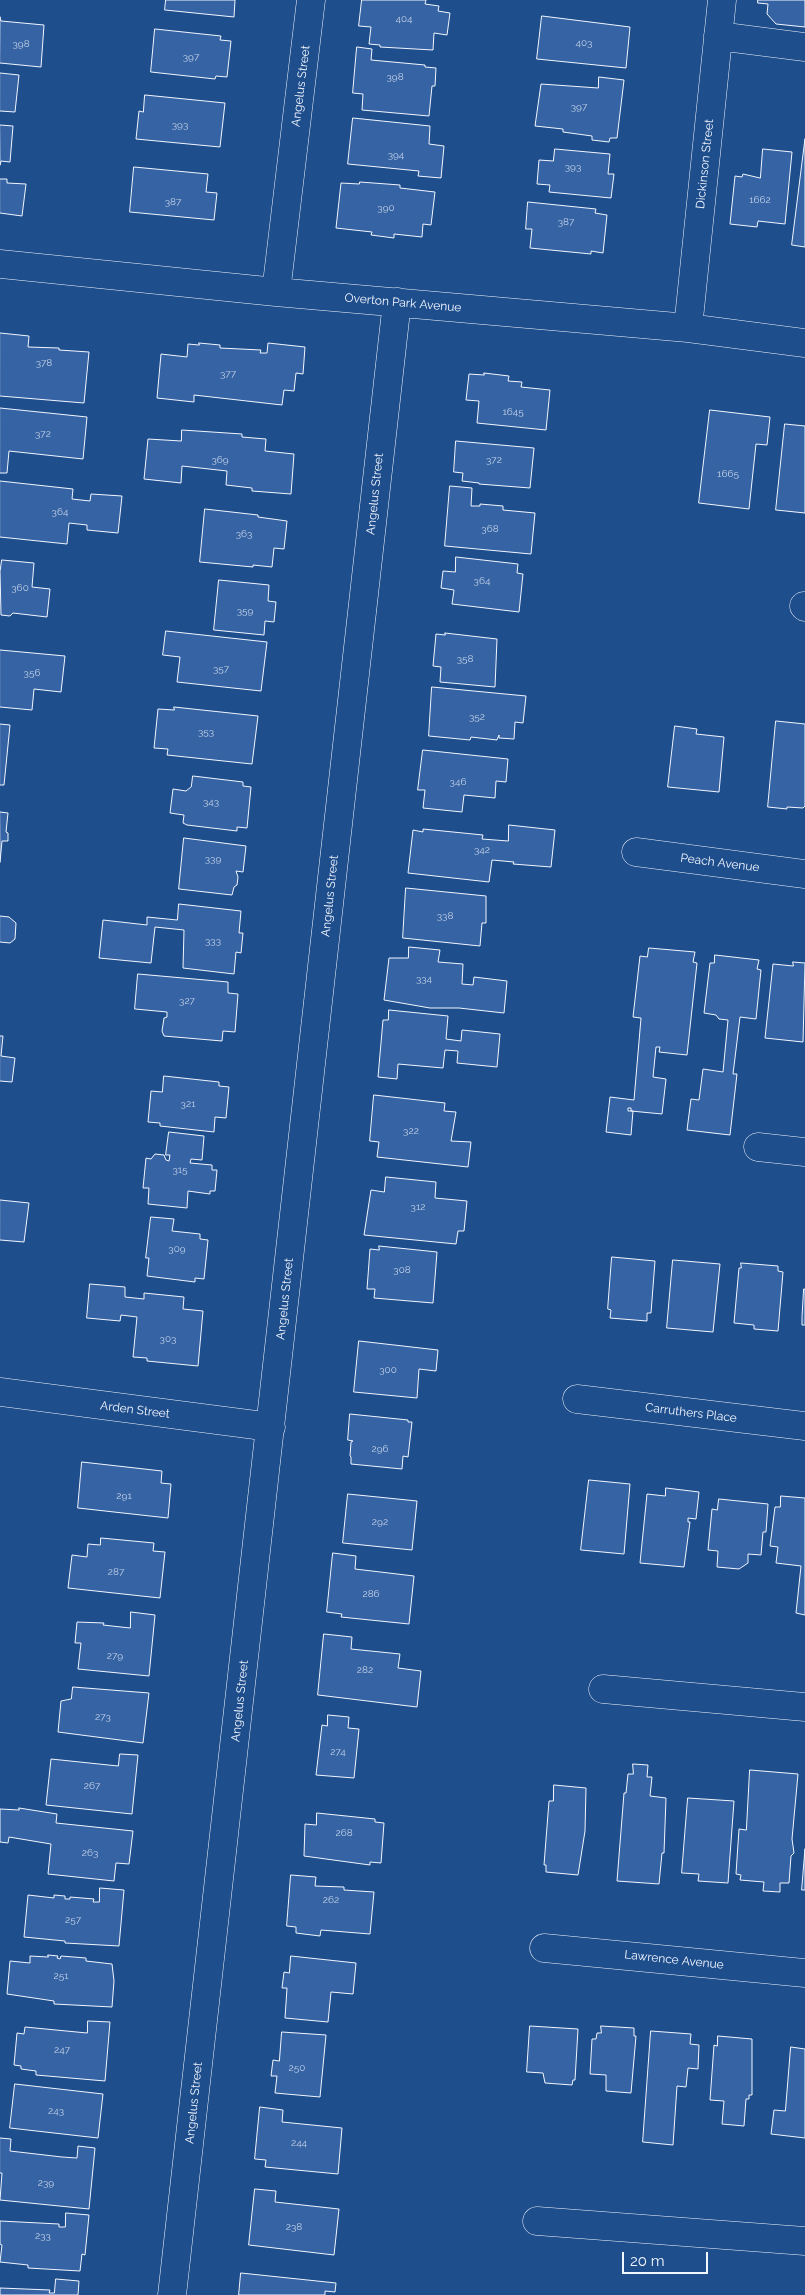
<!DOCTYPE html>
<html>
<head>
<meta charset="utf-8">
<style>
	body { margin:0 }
	#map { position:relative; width:805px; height:2295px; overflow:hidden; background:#1f4e8c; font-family:Raleway,sans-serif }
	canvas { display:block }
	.scale { position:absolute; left:622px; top:2252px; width:86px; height:22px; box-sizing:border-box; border:2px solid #f2f6ff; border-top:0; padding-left:6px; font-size:15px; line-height:18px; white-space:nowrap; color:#f2f6ff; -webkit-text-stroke:4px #1f4e8c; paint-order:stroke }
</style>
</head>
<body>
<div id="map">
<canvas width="805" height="2295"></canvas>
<div class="scale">20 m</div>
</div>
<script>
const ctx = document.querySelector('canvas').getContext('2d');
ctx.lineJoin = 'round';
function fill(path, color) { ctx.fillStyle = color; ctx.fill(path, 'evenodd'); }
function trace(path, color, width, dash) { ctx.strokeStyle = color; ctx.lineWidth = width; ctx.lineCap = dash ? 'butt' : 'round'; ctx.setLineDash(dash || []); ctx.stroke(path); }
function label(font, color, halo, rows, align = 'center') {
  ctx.font = font + ' Raleway,sans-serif'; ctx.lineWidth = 4; ctx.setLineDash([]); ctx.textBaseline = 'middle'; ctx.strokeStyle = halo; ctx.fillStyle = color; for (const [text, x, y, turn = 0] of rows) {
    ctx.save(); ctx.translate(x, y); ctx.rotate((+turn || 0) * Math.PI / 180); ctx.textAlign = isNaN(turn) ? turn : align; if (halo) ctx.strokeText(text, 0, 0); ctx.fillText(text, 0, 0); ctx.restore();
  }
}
const building = new Path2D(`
	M166,0H235L234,17L165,10Z
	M362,0H426L425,4L439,6L438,11L450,13L447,35L434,33L433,50L380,47V45L369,44L371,27L359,26Z
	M758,0H805V27L776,24L767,14L768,4L758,3Z
	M542,16L630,27L626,68L537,59Z
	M0,17L1,21L44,25L41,67L0,63Z
	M155,29L221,36L220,40L231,41L227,77L216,76L215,79L151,72Z
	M357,47L372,49L371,60L425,65V67L436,68L435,86H432L429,116L362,110L363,94L353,93Z
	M0,73L19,75L15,112L0,111Z
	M599,77L624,80L617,138H610L609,142L592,140V136L563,132V129L535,126L541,84L598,88Z
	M145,95L225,103L220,147L136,139L139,111L143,112Z
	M353,118L430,126L429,144L444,146L441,178L418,176L419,171L348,164Z
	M0,125L13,126L10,162L1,161L0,165Z
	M805,139V247L792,245Z
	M555,149L610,154L608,174H614L611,198L549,192L550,185L537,184L539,160L553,161Z
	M763,149L792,152L785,224L758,221L757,227L730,224L735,176L742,177L743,174L760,178Z
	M134,167L208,174L206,192L217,193L214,220L130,212Z
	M0,179H7V183L26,184L22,216L0,213Z
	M360,182L400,185V188L435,192L431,225L423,224L422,237L394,234V238L371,235L372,232L336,228L341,183L359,184Z
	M528,202L596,209L595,213L607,215L603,253L591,251V254L530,248L532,229H526Z
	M0,333L29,336L28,347L59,348V350L89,352L84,403L0,396Z
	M199,343L220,345V348L261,350L260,353H267L268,343L305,347L303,374L296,373L294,391L284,390L282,405L194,395V402L157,398L161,354L187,357L188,344L199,345Z
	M484,373L509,376L508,381L522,382L521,387L550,390L546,430L477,423L479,401L466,400L469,374L484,375Z
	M0,408L87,417L83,459L9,451L7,473H0Z
	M710,410L770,417L767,445L756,444L749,509L699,503Z
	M785,424L805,426V513L776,510Z
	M182,430L242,434V437L266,439L265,451L294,454L291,494L252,491V488L226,485L227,471L182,466L181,483L144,479L148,439L181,441Z
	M456,441L534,448L530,488L479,484V483L462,481L463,473L454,472Z
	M0,481L73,489L72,499L90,501L91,494L122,496L118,533L87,530V525L69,523L67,544L0,537Z
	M450,486L472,488L471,506H480V504L503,506V510L535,513L531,554L445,546Z
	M205,509L258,515V517L287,521L284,549L274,548L272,567L253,565V567L200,562Z
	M456,557L518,564L517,573L523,574L519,612L452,604L454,590L441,588L443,571L455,572Z
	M2,560L34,563L32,587L50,589L47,617L13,613L10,616L1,615L0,572Z
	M219,580L269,585L268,601L276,602L274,622L265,621L264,635L214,630Z
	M166,631L267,642L261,691L177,682L180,657L163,655Z
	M445,633L497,639L495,687L440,682L441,667L433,666L436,634L445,635Z
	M0,650L65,656L61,692L34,689L32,710L0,707Z
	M432,687L526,696L523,723L515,722L514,739L499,738V735L497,740L471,737L470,740L429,736Z
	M174,707L258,716L252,764L167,755L168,749L154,748L158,709L174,710Z
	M776,721L805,724V806L803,808L787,807V809L768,807Z
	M0,724L10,725L4,785H0Z
	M675,726L697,729L696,734L724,737L719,792L668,787Z
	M423,750L508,759L506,782L496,781L495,798L464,795L462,812L423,808L425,790H418Z
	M193,776L243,782V786L251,787L247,828L237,827V831L187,825L183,823L184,815L170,813L173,789L186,791L191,787Z
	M0,812L8,813L6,832L8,833V841H2L0,862Z
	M509,825L555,830L551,867L513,864L514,862L492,860L489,882L408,873L413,830L423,832V829L483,835L482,839L508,841Z
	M184,838L246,846L243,872L236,871L238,877L237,885L234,887L232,895L179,889Z
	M406,888L486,896V923H482L480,946L403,938Z
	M179,904L241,911L239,933H243L241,953L236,952L234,974L183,968L184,930L155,927L151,963L99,958L103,920L147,925V917L177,920Z
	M0,916L9,917L16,923L15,939L10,943L0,942Z
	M409,947L440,950L438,962L463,964L462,984L473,985L474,977L507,981L504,1013L459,1008H430L384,1000L389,958H408Z
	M649,948L695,952L693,962L697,963L687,1055L659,1052L660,1047H656L653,1077L666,1079L662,1114L631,1111V1108H628V1111H633L631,1135L606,1132L610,1097L634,1100L641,1018L633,1017L640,956L647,957Z
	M715,955L759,960L757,969L761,970L756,1019L740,1017L733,1074H737L730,1135L687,1130L691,1099L699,1100L703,1069L723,1072L728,1020L719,1019L716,1015L704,1013L710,963H714Z
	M793,962L805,963L803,1042L765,1038L773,964L793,966Z
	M138,974L228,982V993L238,994L235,1032L223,1031L222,1041L164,1036L162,1031L164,1018L167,1017V1012L135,1009Z
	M389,1010L448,1016L446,1039L461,1041L462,1030L500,1034L497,1067L457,1063L458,1051L445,1050L443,1068L398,1064L397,1079L378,1077L383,1020H388Z
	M0,1036H3L1,1056L15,1058L12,1082L0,1081Z
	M164,1076L219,1082V1086L229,1087L226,1118L215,1117L214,1132L160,1126V1123L148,1122L151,1091L162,1092Z
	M374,1095L445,1103L444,1111L456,1112L451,1141L471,1142L468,1167L377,1157L379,1142L370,1141Z
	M169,1132L204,1136L202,1160L191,1159L190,1163L212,1165V1170H217L215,1191H210V1194L188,1191L187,1208L148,1204L149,1188H143L146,1158L151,1159L155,1154L164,1155L166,1160L169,1161L170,1155H166Z
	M386,1177L436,1182L435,1198L467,1201L464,1231H458L456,1244L364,1235L371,1190L384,1192Z
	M0,1200L29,1203L24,1242L0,1240Z
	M151,1217L174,1219L172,1231L200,1234V1239L208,1240L204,1279L195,1278V1282L147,1276L149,1258H146Z
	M379,1246L437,1252L433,1303L374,1298L375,1289H367L370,1249L379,1250Z
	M612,1257L655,1261L651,1313H647V1321L610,1318L611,1310L608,1309Z
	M673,1260L720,1264L713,1332L667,1328Z
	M741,1263L778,1266V1271L783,1272L778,1331L754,1329V1325L734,1323L739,1268H741Z
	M90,1284L125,1287V1297L144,1299V1293L184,1297L183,1309L203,1311L198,1366L147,1361V1358L133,1357L137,1317L121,1315L120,1321L87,1318Z
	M804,1289H805V1325H802V1317Z
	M359,1341L438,1350L436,1371L419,1369L417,1398L354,1392Z
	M350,1414L408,1420V1422H412L408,1457L403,1456L402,1469L351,1464V1457L350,1456L351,1442L353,1441L348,1440Z
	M82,1462L162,1471L161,1483L171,1484L168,1518L78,1508Z
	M589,1480L630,1484L624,1554L581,1550Z
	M666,1488L699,1492L696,1519L688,1518V1522H690L684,1567L640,1563L647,1494L665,1496Z
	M348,1494L417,1501L412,1550L343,1543Z
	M781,1496L805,1498V1615L796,1613L801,1566L776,1563L778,1547L770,1546L775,1507H780Z
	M719,1499L768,1504L766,1532H763L761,1555L748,1554V1563L739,1569L717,1567L718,1551L708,1550L712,1509L717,1510Z
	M101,1538L154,1543L153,1551L165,1552L160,1598L68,1588L72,1555L87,1557L88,1544L100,1545Z
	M333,1553L356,1556L355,1569L414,1576L409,1624L341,1617L342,1614L327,1612Z
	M131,1612L155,1615L149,1676L78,1669L81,1643H75L77,1622L104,1623L103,1625L130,1628Z
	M324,1634L352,1637L351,1649L400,1654L398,1668L421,1671L417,1707L318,1695Z
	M73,1687L149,1693L143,1743L58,1732L61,1701L71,1699Z
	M328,1715L349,1717L348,1728L359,1729L354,1778L316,1775L322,1725L327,1726Z
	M120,1754L138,1755L132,1814L46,1805L51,1759L118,1766Z
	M633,1764L648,1765L647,1777H652L650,1796L666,1798L664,1853H662L659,1884L617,1881L624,1793H626L628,1774H633Z
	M750,1770L798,1774L792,1839L794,1853L791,1856L789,1883H780V1892L763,1891L764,1882L740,1880L741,1875L736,1874L739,1829L746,1830Z
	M554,1785L586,1788L585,1831L578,1875L546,1872V1865H544L549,1801H553Z
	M688,1798L734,1801L728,1883L698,1881L699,1874L682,1873Z
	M19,1808L57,1814L56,1823L133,1831L129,1864L116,1863L114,1881L48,1874L51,1844L9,1837L8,1843L0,1842V1809L19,1810Z
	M317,1813L375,1819V1822L384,1823L381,1863L370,1862V1865L304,1856L305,1824L316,1825Z
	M805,1849V1890H802Z
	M291,1875L316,1877L315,1886L344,1887V1890L374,1892L370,1934L321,1930L320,1936L296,1933V1927L287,1926Z
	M100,1888L124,1890L119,1946L65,1943V1941L24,1937L28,1895L54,1898V1895L65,1896V1899H70V1897L94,1899L93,1902H99Z
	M48,1955L58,1956L57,1958L60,1959L61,1956L86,1958V1961L112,1964L114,1981L112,2007L54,2004V2001L7,1994L10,1961L30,1963V1956L48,1957Z
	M291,1956L356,1963L353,1994L331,1992L328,2022L285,2018L287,1988H282L284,1972L289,1973Z
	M88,2021L110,2022L105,2081L36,2075V2071L21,2069V2066L14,2065L17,2033L24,2034L25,2027L87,2033Z
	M530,2026L578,2029L575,2080H573L572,2085L545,2083L543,2073L527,2072Z
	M601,2026L634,2028V2036H636L631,2093L606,2091V2075L590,2074L592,2039H596L597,2033H601Z
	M651,2031L691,2034L690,2044L699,2045L698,2069L688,2068L686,2087L677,2086L673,2145L643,2142Z
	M282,2032L326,2035L320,2097L275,2093L277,2076H271L273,2060L279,2061Z
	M718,2036L752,2039V2095H749V2099H746L744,2126L722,2124L724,2101L710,2100L714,2045L717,2046Z
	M791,2047L805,2049V2138L771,2134L774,2110L785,2111Z
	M15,2084L103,2094L98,2138L10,2128Z
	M260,2107L283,2110L282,2122L342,2128L338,2174L265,2167L266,2160L255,2159Z
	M0,2138L11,2139L10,2151L62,2157L77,2158L78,2146L95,2148L89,2209L0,2200L2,2173H0Z
	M255,2189L276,2191L275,2202L339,2209L334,2255L249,2245Z
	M66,2213L89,2215L85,2255L82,2254L80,2271L28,2268V2265L0,2262L2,2245L0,2244V2221L59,2224V2227H65Z
	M241,2273L336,2283L335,2292L325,2291V2295H239Z
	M56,2279L79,2281L78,2295H0V2288L50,2290L49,2293H54Z`);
fill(building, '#3563a3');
trace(building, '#f2f6ff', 1);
const minor = new Path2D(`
	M718,36L805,47
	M0,264L276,292L688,328L805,343
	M276,292L311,0
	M688,328L722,0
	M804,606L805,607
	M636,852L805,874
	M758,1147L805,1152
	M0,1392L271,1427
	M577,1399L805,1426
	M603,1689L805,1707
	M544,1948L805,1973
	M537,2221L805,2241
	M172,2295L397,302`);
trace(minor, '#f2f6ff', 29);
trace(minor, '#1f4e8c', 28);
label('10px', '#c3d1e8', null, [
	["404",404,19],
	["403",584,43],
	["398",21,44],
	["397",191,57],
	["398",395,77],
	["397",579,107],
	["393",180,125],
	["394",396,155],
	["393",573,167],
	["1662",760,200],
	["387",173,202],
	["390",386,208],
	["387",566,222],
	["378",44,363],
	["377",228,374],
	["1645",513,412],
	["372",43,434],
	["369",220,460],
	["372",494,460],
	["1665",728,474],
	["364",60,512],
	["368",490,529],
	["363",244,534],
	["364",482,581],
	["360",20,588],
	["359",245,611],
	["358",465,659],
	["357",221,669],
	["356",32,673],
	["352",477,717],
	["353",206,732],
	["346",458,782],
	["343",211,802],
	["342",482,850],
	["339",213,859],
	["338",445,916],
	["333",213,941],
	["334",424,979],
	["327",187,1001],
	["321",188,1104],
	["322",411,1131],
	["315",180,1170],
	["312",418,1207],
	["309",177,1249],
	["308",402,1270],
	["303",168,1339],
	["300",388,1370],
	["296",380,1449],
	["291",124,1496],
	["292",380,1522],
	["287",116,1572],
	["286",371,1594],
	["279",115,1656],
	["282",365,1670],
	["273",103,1717],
	["274",338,1752],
	["267",92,1786],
	["268",344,1833],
	["263",90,1853],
	["262",331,1900],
	["257",73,1920],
	["251",61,1976],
	["247",62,2050],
	["250",297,2068],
	["243",56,2111],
	["244",299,2143],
	["239",46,2183],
	["238",294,2227],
	["233",43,2236]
]);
label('12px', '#f2f6ff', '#1f4e8c', [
	["Angelus Street",301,86,-83],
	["Dickinson Street",705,164,-84],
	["Overton Park Avenue",403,303,5],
	["Angelus Street",375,494,-84],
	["Peach Avenue",720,863,7],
	["Angelus Street",330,896,-84],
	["Angelus Street",285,1299,-84],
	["Arden Street",135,1410,7],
	["Carruthers Place",691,1413,7],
	["Angelus Street",240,1701,-84],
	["Lawrence Avenue",674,1960,6],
	["Angelus Street",194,2103,-84]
]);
</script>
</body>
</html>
